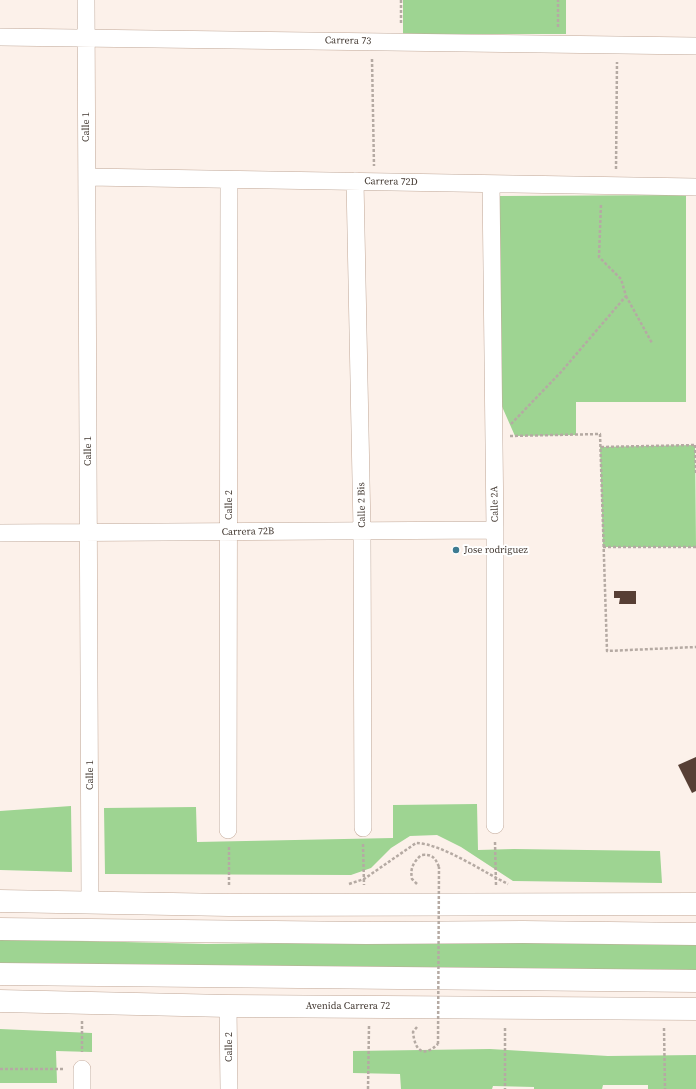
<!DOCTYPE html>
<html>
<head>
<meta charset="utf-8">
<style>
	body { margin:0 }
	canvas { display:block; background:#fcf1ea }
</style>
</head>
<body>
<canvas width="696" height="1089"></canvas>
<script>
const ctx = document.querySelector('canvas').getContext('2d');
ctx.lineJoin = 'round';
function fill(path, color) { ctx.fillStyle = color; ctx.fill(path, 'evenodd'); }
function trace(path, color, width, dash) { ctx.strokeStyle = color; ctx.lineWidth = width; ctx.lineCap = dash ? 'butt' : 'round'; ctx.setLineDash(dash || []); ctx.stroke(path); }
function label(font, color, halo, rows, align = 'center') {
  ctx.font = font + ' "Source Serif 4",serif'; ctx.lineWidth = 4; ctx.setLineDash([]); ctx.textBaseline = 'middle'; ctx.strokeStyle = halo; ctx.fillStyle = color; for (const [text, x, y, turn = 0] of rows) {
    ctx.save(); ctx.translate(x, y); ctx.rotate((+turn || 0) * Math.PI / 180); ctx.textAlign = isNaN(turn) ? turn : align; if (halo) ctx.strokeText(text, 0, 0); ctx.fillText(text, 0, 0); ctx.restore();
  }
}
fill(new Path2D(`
	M403,0H566V34H403Z
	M686,195V402H576V435L515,436L500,402V196Z
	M695,445L696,547H603L600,447Z
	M477,804L478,850L514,849L660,851L662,883L513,881L461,847L437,835L410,836L391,848L371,868L351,875L105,874L104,808L196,807L197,842L393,838V805Z
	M71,806L72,872L0,870V811Z
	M0,939L206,944L541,940L696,944V970L0,965Z
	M0,1029L92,1033V1052L56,1051L57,1083H0Z
	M490,1049L608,1056L696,1055V1089H648V1085H603L602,1089H534V1087L493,1086L492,1089H401L400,1074L353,1073V1051Z`), '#9ed492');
fill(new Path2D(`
	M614,591H636V604H619L620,598H614Z
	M696,757V791L692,793L678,765Z`), '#573f35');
const minor = new Path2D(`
	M86,0L90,902
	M0,37L696,46
	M87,177L696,187
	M355,181L362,530L363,828
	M491,184L495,530V825
	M0,533L495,530
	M228,830L229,180
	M228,1006L229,1089
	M82,1069V1089`);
const highway = new Path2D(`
	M0,901L229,905L696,904
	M0,929L366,933L523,932L696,934
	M0,974L696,981
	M0,1001L228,1006L696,1009`);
trace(minor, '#c1a898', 18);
trace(highway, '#c1a898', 23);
trace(new Path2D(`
	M401,0V25
	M558,27V0
	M372,59L374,166
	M616,169L617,62
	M626,296L652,343
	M511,424L561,372L626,296L621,279L599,257L601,203
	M510,436L600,434L607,651L696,647
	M695,445L696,473
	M601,447L696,445
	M603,547H696
	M495,842L496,885
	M363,844L364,885
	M229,847V886
	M349,884L364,879L416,843C443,844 483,872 508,884
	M417,884L412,879C410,868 413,863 421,855C432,854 435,857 439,867
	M82,1021V1052
	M417,1027L413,1032C415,1051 423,1058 438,1044
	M505,1028V1089
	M664,1028L665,1089
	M0,1069H65
	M368,1089L369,1026`), '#b5aaa3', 2.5, [3, 2]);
trace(minor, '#fff', 17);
trace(highway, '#fff', 22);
trace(new Path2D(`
	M438,1044L439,867`), '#b5aaa3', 2.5, [3, 2]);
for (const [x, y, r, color] of [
	[456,550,4,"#3d7b91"]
]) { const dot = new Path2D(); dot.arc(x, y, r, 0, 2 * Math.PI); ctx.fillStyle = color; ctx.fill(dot); trace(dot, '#fff', 1.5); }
label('10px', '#443a33', '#fff', [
	["Carrera 73",348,41,1],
	["Calle 1",86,127,-90],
	["Carrera 72D",391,182,1],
	["Calle 1",88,451,-90],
	["Calle 2A",495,504,-91],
	["Calle 2",229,505,-90],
	["Calle 2 Bis",362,505,-91],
	["Carrera 72B",248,532,-1],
	["Calle 1",90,775,-90],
	["Avenida Carrera 72",348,1006],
	["Calle 2",229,1047,-90]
]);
label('10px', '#443a33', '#fff', [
	["Jose rodriguez",464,550]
], 'left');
</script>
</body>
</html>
